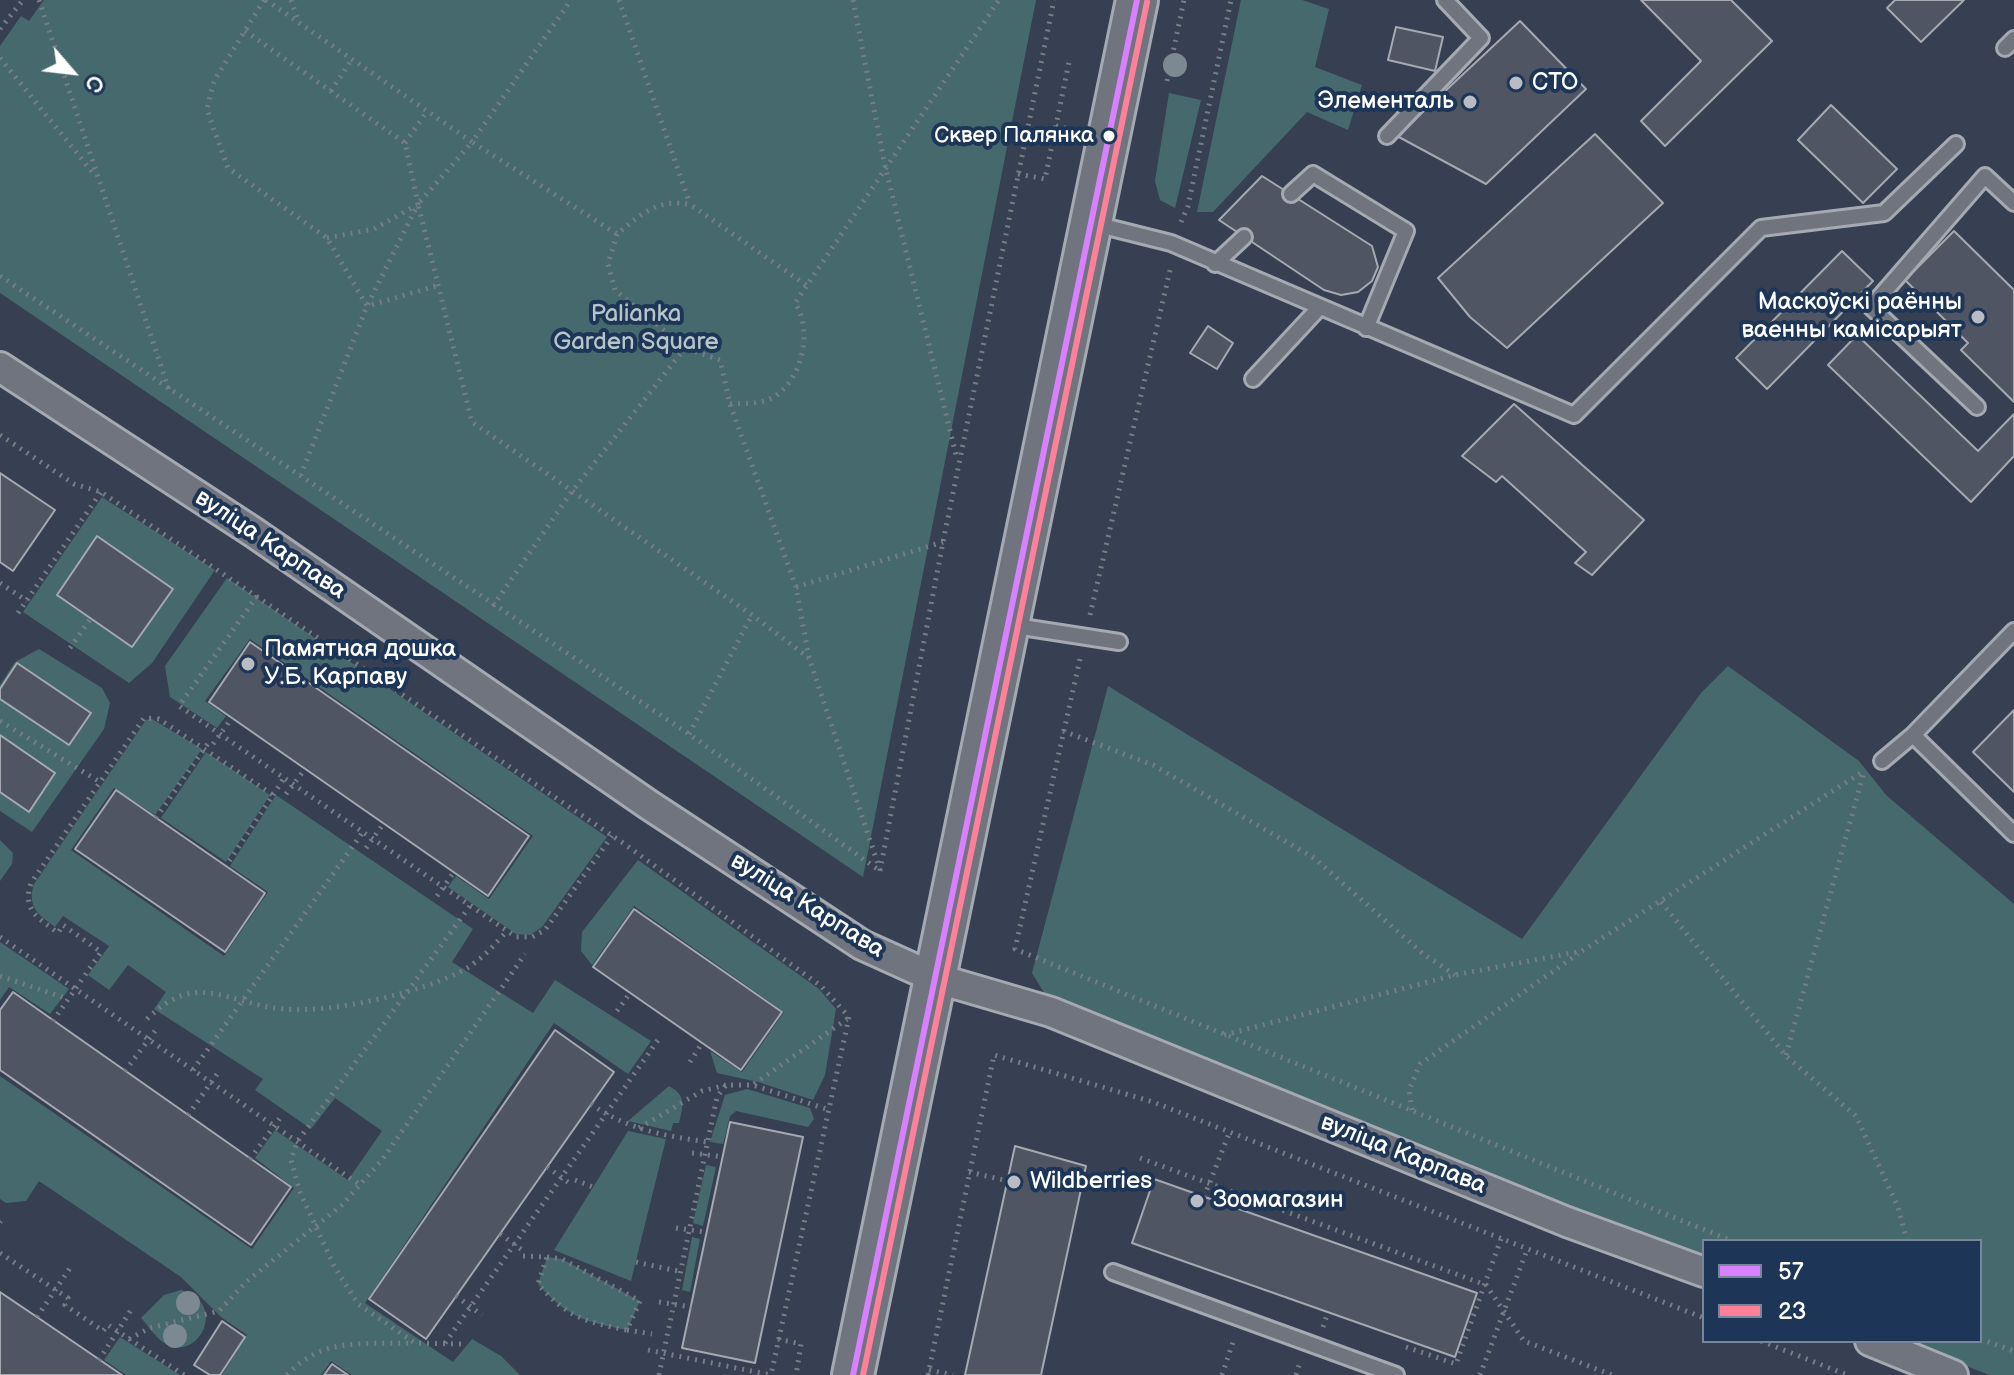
<!DOCTYPE html>
<html>
<head>
<meta charset="utf-8">
<style>
	body { margin:0 }
	#map { position:relative; width:2014px; height:1375px; overflow:hidden; background:#364052; font-family:"Balsamiq Sans",sans-serif }
	canvas { display:block }
	.legend { position:absolute; left:1702px; top:1239px; width:280px; height:104px; box-sizing:border-box; background:#1d3557; border:2px solid #77869a; margin:0; padding:10px 14px; list-style:none; font-size:24px; color:#fff }
	.legend li { display:flex; align-items:center; gap:16px; height:40px }
	.legend b { width:40px; border:2px solid #77869a }
	.north { position:absolute; left:32px; top:32px; width:80px; height:80px; -webkit-text-stroke:6px #1d3557; paint-order:stroke; rotate:118deg; font-size:22px; font-weight:700; line-height:32px; text-align:center; color:#fff }
	.north::after { content:''; display:block; margin:auto; width:28px; height:36px; background:#fff; clip-path:polygon(50% 0,100% 100%,50% 72%,0 100%) }
</style>
</head>
<body>
<div id="map">
<canvas width="2014" height="1375"></canvas>
<ul class="legend">
<li><b style="height:10px;background:#d880ff"></b>57</li>
<li><b style="height:10px;background:#ff8098"></b>23</li>
</ul>
<div class="north">С</div>
</div>
<script>
const ctx = document.querySelector('canvas').getContext('2d');
ctx.lineJoin = 'round';
function fill(path, color) { ctx.fillStyle = color; ctx.fill(path, 'evenodd'); }
function trace(path, color, width, dash) { ctx.strokeStyle = color; ctx.lineWidth = width; ctx.lineCap = dash ? 'butt' : 'round'; ctx.setLineDash(dash || []); ctx.stroke(path); }
function label(font, color, halo, rows, align = 'center') {
  ctx.font = font + ' "Balsamiq Sans",sans-serif'; ctx.lineWidth = 8; ctx.setLineDash([]); ctx.textBaseline = 'middle'; ctx.strokeStyle = halo; ctx.fillStyle = color; for (const [text, x, y, turn = 0] of rows) {
    ctx.save(); ctx.translate(x, y); ctx.rotate((+turn || 0) * Math.PI / 180); ctx.textAlign = isNaN(turn) ? turn : align; if (halo) ctx.strokeText(text, 0, 0); ctx.fillText(text, 0, 0); ctx.restore();
  }
}
fill(new Path2D(`
	M44,0H1036L863,877L0,293V46L21,16L29,21Z
	M1241,0H1302L1329,9L1315,67L1362,85L1348,130L1307,112L1213,212H1197Z
	M1169,93L1201,100L1175,208L1160,200L1155,181Z
	M102,497L215,570L152,663L129,683L23,612Z
	M227,578L607,837L542,927L530,935L516,934L448,887L456,876L489,899L533,836L250,639L205,701L226,716L217,728L170,697L165,666Z
	M39,649L102,688L110,703L104,729L32,832L0,811V685L15,662Z
	M1728,666L1859,761L1886,795L2014,904V1375H1989L1904,1341H1980V1241H1704V1260L1046,996L1032,973L1108,686L1522,939L1701,693Z
	M152,719L202,749L155,815L114,788L71,850L224,956L268,892L230,866L276,795L473,929L452,962L533,1013L555,980L651,1041L628,1074L554,1023L365,1303L453,1362L472,1339L501,1356L520,1375H352L331,1361L321,1375H222L247,1335L221,1317L181,1277L39,1181L26,1201L6,1203L0,1199V1076L252,1249L294,1188L255,1158L275,1130L348,1180L382,1131L335,1098L311,1129L255,1090L263,1079L154,1009L166,992L128,965L109,990L88,975L109,946L63,916L55,927C37,914 27,906 34,884L146,720Z
	M206,752L270,795L226,862L161,818Z
	M0,840L13,853L12,864L0,881Z
	M638,860L819,989L836,1009L825,1075L813,1100L758,1082L717,1073L710,1051L742,1072L784,1012L634,906L592,965L581,951L582,932Z
	M0,942L69,989L50,1014L9,987L0,1000Z
	M669,1086C687,1096 683,1106 679,1123H673L671,1131L628,1121Z
	M747,1089L810,1108L814,1119L808,1127L736,1111L730,1116L723,1144L710,1142L725,1095Z
	M628,1131L666,1139L631,1281L554,1250Z
	M706,1165L716,1167L703,1226L693,1223Z
	M692,1237L700,1239L690,1292L682,1290Z
	M547,1257L562,1259L640,1301L627,1330C585,1322 567,1317 538,1284Z
	M181,1290C231,1304 196,1366 163,1342C154,1336 148,1325 141,1318L164,1295Z
	M120,1337L180,1375H126L104,1360Z`), '#46696e');
const building = new Path2D(`
	M1641,0H1731L1772,41L1665,146L1641,121L1701,61Z
	M1895,0H1964L1921,42L1887,8Z
	M1520,21L1586,89L1486,184L1397,136Z
	M1396,27L1443,37L1435,71L1388,60Z
	M1831,105L1897,169L1863,203L1798,140Z
	M1595,134L1663,203L1507,348L1470,317L1438,278Z
	M1262,176L1372,246L1378,267L1372,281L1358,292L1341,295L1324,290L1219,220Z
	M1954,231L2014,290V402L1961,350L1968,343L1905,280Z
	M1842,251L1873,281L1767,389L1736,358Z
	M1208,326L1233,343L1217,369L1190,353Z
	M1857,335L1978,451L2014,414V456L1971,502L1828,365Z
	M1514,404L1644,520L1592,575L1575,563L1586,552L1502,476L1496,482L1462,456Z
	M0,473L55,510L13,571L0,562Z
	M97,536L173,589L132,647L57,595Z
	M250,642L529,836L488,896L209,702Z
	M17,663L91,713L69,745L0,699V689Z
	M2014,710V792L1973,752Z
	M0,735L55,773L29,812L0,792Z
	M116,790L265,893L225,952L75,849Z
	M634,909L782,1012L741,1070L593,967Z
	M13,992L291,1187L251,1245L0,1070V1010Z
	M555,1030L614,1072L426,1339L369,1299Z
	M730,1122L803,1137L755,1363L682,1348Z
	M1015,1146L1086,1166L1041,1375H965Z
	M1154,1179L1477,1293L1455,1357L1132,1243Z
	M0,1292L37,1317L122,1375H0Z
	M222,1321L245,1337L220,1375H210L194,1365Z
	M332,1364L348,1375H324Z`);
fill(building, '#505563');
trace(building, '#a5a9b1', 2);
const service = new Path2D(`
	M2005,48L2014,39
	M1387,136L1481,38L1445,0
	M1291,194L1313,174L1406,231L1366,328
	M1091,223L1171,243L1574,415L1761,228L1884,213L1956,144
	M1215,264L1244,237
	M1253,379L1319,308
	M1977,407L1871,307L1985,176L2014,203
	M1009,625L1119,642
	M1913,735L2014,834
	M1882,761L1913,735L2014,631
	M1113,1272L1396,1375`);
const minor = new Path2D(`
	M0,367L253,532L649,805L862,945L935,978L1051,1012L1567,1222L1704,1272
	M1870,1341L1953,1375`);
const secondary = new Path2D(`
	M853,1375L1137,0`);
trace(service, '#a5a9b1', 20);
trace(minor, '#a5a9b1', 34);
trace(secondary, '#a5a9b1', 46);
trace(new Path2D(`
	M39,0L169,390
	M264,0L214,81L207,109L214,130L228,168L327,238L367,306L436,286
	M266,0L472,142L571,0
	M291,0L299,22
	M619,0L690,204
	M853,0L885,166L957,459
	M0,29L23,0
	M245,31L405,143L418,204L367,306L301,475
	M0,58L93,173
	M1167,81L1184,0
	M331,91L352,59
	M1056,126L1075,130
	M405,143L427,111
	M1018,174L1045,179L1069,62
	M1181,222L1188,206L1231,0
	M617,234L608,264L615,290L685,348L720,360L730,404L796,587L809,658L880,870
	M327,238L374,229L417,205
	M0,276L689,734L880,871
	M806,285L691,205C659,197 640,215 617,234L472,142L418,204L472,422L752,615L809,658
	M730,404C747,403 764,405 778,394C804,374 812,328 795,303L999,0
	M0,435L74,484L101,492L623,843L821,986L849,1017L771,1375
	M0,583L27,601
	M796,587L943,542
	M257,596L179,706L516,937H532L545,930L612,836
	M493,606L570,494L685,348
	M18,613L101,492
	M1090,615L1171,266
	M70,648L91,618
	M1080,659L1015,949L1732,1241
	M0,721L100,782
	M1063,731L1153,765L1314,858L1422,953L1455,975
	M689,734L752,615
	M213,744L232,718
	M286,794L305,769
	M273,795L284,778
	M156,818L209,742
	M366,848L384,823
	M880,871L943,542L1054,0
	M437,896L454,872
	M1661,902L1786,1056L1856,1116L1898,1207L1907,1241
	M0,937L360,1185
	M0,976L68,999
	M617,1011L630,993
	M147,1019C197,969 227,1004 283,1009C331,1014 426,992 467,968C481,960 496,943 507,931
	M53,1021L101,952L63,925L58,933C38,918 22,910 31,883L144,718L159,719L273,795L226,866
	M1224,1035L1455,975L1582,951L1864,771
	M1786,1055L1863,775
	M690,1062L702,1043
	M193,1070L363,832
	M125,1071L158,1027
	M754,1084L847,1019
	M591,1104C626,1129 665,1136 707,1142
	M1412,1110L1409,1090L1420,1064L1578,954
	M188,1115L220,1070
	M639,1128L702,1091L726,1085
	M692,1153L723,1157
	M1140,1158L1486,1285L1524,1341L1612,1375
	M250,1159L283,1114
	M547,1167L572,1185
	M969,1172L1008,1181
	M575,1180L593,1187
	M1204,1197L1230,1131
	M0,1222L1,1221
	M676,1228L706,1232
	M500,1234L525,1252
	M0,1253L68,1298L65,1305L103,1331L108,1325L184,1375
	M523,1256L547,1257
	M547,1257L562,1259L640,1301L627,1330C585,1322 567,1317 538,1284Z
	M636,1262L682,1272
	M456,1296L482,1315
	M659,1302L691,1307
	M37,1317L70,1268
	M1323,1327L1328,1312
	M627,1330L652,1334
	M129,1339L150,1328L219,1311L247,1281L342,1205L382,1160L525,954
	M778,1339L801,1344L796,1375
	M1980,1339L2014,1351
	M1761,1341L1847,1375
	M445,1343L658,1040
	M461,1344L415,1343L358,1304L334,1266L300,1192L291,1160L297,1142L470,906
	M1406,1347L1456,1364L1501,1239
	M648,1350L771,1375
	M99,1360L131,1310
	M929,1370L953,1375
	M287,1375C324,1336 362,1345 412,1343
	M659,1375L717,1097L726,1085H753L826,1109
	M928,1375L994,1055L1153,1102L1704,1318
	M1222,1375L1234,1339
	M1296,1375L1300,1362
	M1480,1375L1527,1250`), '#777d86', 5, [2, 6]);
trace(service, '#6f747e', 14);
trace(minor, '#6f747e', 28);
trace(secondary, '#6f747e', 40);
trace(new Path2D(`
	M853,1375L1137,0`), '#d880ff', 6);
trace(new Path2D(`
	M863,1375L1147,2`), '#ff8098', 6);
ctx.fillStyle = '#7c8992';
for (const [x, y] of [
	[1175,65],
	[188,1303],
	[175,1336]
]) { ctx.beginPath(); ctx.arc(x, y, 12, 0, 2 * Math.PI); ctx.fill(); }
for (const [x, y, r, color] of [
	[1516,83,8,"#b9bcc2"],
	[1470,102,8,"#b9bcc2"],
	[1109,136,7,"#fff"],
	[1978,317,8,"#b9bcc2"],
	[248,664,8,"#b9bcc2"],
	[1014,1182,8,"#b9bcc2"],
	[1197,1201,8,"#b9bcc2"]
]) { const dot = new Path2D(); dot.arc(x, y, r, 0, 2 * Math.PI); ctx.fillStyle = color; ctx.fill(dot); trace(dot, '#1d3557', 3); }
label('22px', '#fff', '#1d3557', [
	["Сквер Палянка",1094,136]
], 'right');
label('24px', '#fff', '#1d3557', [
	["СТО",1532,83],
	["Элементаль",1454,102,"right"],
	["Маскоўскі раённы",1962,303,"right"],
	["ваенны камісарыят",1962,331,"right"],
	["Памятная дошка",264,650],
	["У.Б. Карпаву",264,678],
	["Wildberries",1030,1182],
	["Зоомагазин",1213,1201]
], 'left');
label('24px', '#b6c5c7', '#1d3557', [
	["Palianka",636,315],
	["Garden Square",636,343]
]);
label('24px', '#fff', '#1d3557', [
	["вуліца Карпава",270,545,34],
	["вуліца Карпава",807,906,32],
	["вуліца Карпава",1403,1155,22]
]);
</script>
</body>
</html>
